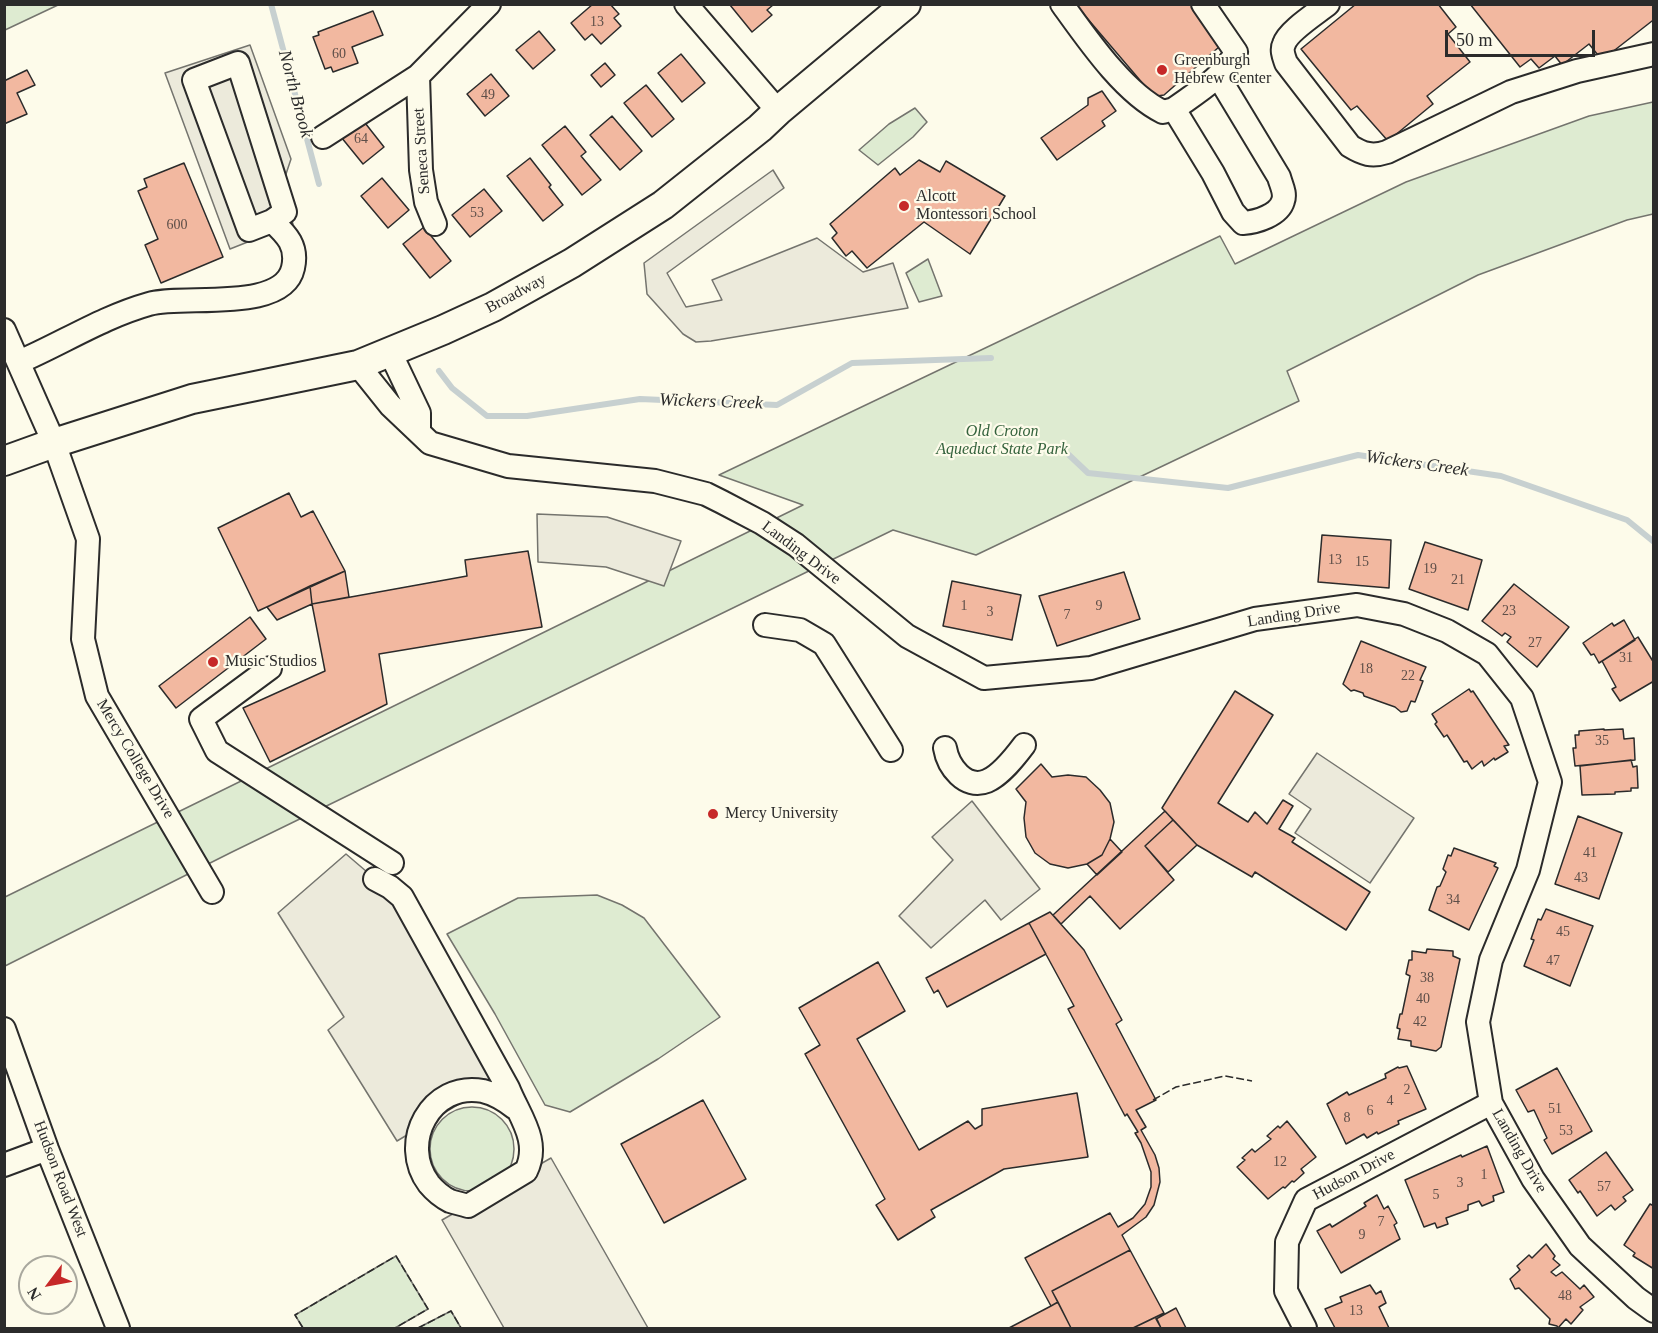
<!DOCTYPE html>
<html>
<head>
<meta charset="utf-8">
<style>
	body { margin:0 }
	#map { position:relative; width:1658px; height:1333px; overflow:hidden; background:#fdfbea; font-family:Georgia,serif }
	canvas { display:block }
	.frame { position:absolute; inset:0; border:6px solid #2b2b2b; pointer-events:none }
	.north { position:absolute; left:18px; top:1255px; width:60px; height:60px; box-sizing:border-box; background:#fdfbea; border:2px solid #a9a89e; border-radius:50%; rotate:238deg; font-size:16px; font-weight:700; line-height:24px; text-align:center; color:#2b2b2b }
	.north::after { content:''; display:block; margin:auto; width:21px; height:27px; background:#c62828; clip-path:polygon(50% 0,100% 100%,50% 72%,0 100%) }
	.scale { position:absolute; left:1445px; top:30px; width:150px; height:27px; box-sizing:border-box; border:3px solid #2b2b2b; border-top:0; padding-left:8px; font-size:18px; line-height:21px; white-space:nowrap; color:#2b2b2b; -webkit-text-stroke:4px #fdfbea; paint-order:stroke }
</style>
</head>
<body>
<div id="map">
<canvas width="1658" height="1333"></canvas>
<div class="frame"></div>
<div class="north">N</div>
<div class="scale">50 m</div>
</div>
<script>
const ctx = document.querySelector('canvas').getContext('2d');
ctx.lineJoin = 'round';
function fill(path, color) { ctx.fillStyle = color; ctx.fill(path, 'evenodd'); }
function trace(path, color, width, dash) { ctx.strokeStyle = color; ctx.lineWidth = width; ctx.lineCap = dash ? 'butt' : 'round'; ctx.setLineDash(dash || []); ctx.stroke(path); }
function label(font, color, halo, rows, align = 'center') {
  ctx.font = font + ' Georgia,serif'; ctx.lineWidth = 4.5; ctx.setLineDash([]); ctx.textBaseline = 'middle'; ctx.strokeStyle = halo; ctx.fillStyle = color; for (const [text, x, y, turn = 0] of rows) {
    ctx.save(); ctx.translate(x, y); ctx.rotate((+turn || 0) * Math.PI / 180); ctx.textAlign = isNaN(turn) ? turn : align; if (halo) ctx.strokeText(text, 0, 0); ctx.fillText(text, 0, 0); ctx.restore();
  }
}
const green = new Path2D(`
	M5,4H58V5L5,30Z
	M1653,102V214L1627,220L1478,275L1287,371L1299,401L976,555L893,530L232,852L5,966V897L803,505L719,475L1220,236L1235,264L1406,182L1589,116Z
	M915,108L927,122L913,137L878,165L859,150L889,124Z
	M928,259L942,296L919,302L906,273Z
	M597,895L622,905L644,918L720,1017L658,1059L570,1112L545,1105L495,1014L447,934L518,898Z
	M430 1149a42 42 0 1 1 84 0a42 42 0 1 1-84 0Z
	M396,1256L428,1309L395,1328H303L295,1315Z
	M451,1311L461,1328H418Z`);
fill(green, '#deebd1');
trace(green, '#74746e', 1.5);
const parking = new Path2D(`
	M250,45L291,159L281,189L293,224L230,249L165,73Z
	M773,170L784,188L667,273L686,307L722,300L712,280L817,238L863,272L893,263L908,308L711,341L696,342L683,334L647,294L644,263Z
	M537,514L607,517L681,541L664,586L606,567L538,562Z
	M1317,753L1414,818L1370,883L1295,833L1311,809L1289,794Z
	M972,801L1040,889L1001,920L985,900L931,948L899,916L953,860L932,837Z
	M346,854L387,889L494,1083L397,1141L328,1030L344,1017L278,913Z
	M551,1158L648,1328H504L442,1220Z`);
fill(parking, '#eceadb');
trace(parking, '#74746e', 1.5);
trace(new Path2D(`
	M271,4L319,184
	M439,371L452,388L487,416H527L640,399L777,405L852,363L991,358
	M1069,455L1088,473L1228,488L1358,455L1501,476L1627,520L1654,542`), '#c7d0d0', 6);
const building = new Path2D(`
	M593,4H610L619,14L614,18L621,26L601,44L592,34L585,40L571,23Z
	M1075,4H1191L1218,37L1219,47L1164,95L1157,96L1150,92Z
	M1356,4H1438L1456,27L1448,34L1470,62L1427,96L1433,104L1388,141L1357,106L1351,110L1301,49Z
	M1470,4H1654V23L1652,21L1602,60L1589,44L1562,65L1555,56L1539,68L1531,59L1520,67Z
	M730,5L773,4V5L767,10L772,15L752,32Z
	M373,11L383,35L352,47L358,63L333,72L331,67L325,69L313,37L319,35L318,32Z
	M539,31L555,50L533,69L516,50Z
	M681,54L705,83L682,102L658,73Z
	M605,63L615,75L601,87L591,75Z
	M27,70L35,85L17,93L27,114L4,124V81Z
	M491,74L509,96L485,116L467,94Z
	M646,85L674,119L652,137L624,103Z
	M1102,91L1116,111L1102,121L1105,126L1057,160L1041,138L1088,105V98Z
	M358,114L384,147L363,164L337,132Z
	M612,116L642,151L620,170L590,135Z
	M565,126L586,152L581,156L601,180L582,195L542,145Z
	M530,158L551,185L549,187L563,205L543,221L507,176Z
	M919,160L940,172L946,161L1005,196L970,254L924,222L867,268L852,251L846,256L832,238L837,233L830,224L895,168L900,175Z
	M184,163L223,257L161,283L145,245L158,239L138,191L147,187L144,179Z
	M382,178L409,210L388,228L361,196Z
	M484,189L502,211L470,237L452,215Z
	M424,227L451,261L430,278L403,244Z
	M289,493L301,517L313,511L345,571L258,611L218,528Z
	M1322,535L1391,540L1389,588L1318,582Z
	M1425,542L1482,560L1468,610L1409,589Z
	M528,551L542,627L379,654L387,704L270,762L243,708L325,671L312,604L467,576L465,560Z
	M345,571L349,597L312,604L310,586Z
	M1124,572L1140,619L1057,646L1039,596Z
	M952,581L1021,595L1012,640L943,626Z
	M1514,584L1569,627L1537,667L1507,642L1511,637L1505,633L1502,636L1482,621Z
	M310,586L312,604L277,620L267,607Z
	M250,617L266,639L176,708L159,686Z
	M1624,620L1635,640L1599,663L1594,654L1591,655L1583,643L1612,623L1614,626Z
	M1638,637L1654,663V681L1620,701L1612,689L1616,687L1602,661Z
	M1361,641L1426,667L1420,680L1423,681L1415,702L1411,701L1407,711L1401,712L1395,707L1364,696L1363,693L1354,690L1351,691L1343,684Z
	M1469,689L1471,692L1473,691L1509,745L1504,746L1508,752L1495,760L1494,758L1484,766L1482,761L1472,769L1467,761L1464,762L1447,735L1444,737L1435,724L1437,722L1432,714Z
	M1235,691L1273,715L1218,803L1248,822L1255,812L1267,824L1283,800L1293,806L1279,829L1295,838L1292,842L1370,892L1346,930L1255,872L1252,877L1197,845L1162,808Z
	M1604,729V730L1623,729L1624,739L1634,738L1635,760L1575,766L1573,748H1576L1575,735H1579V731Z
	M1631,760L1633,767L1637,766L1638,788H1631V791L1615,792V794L1582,795L1580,766Z
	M1041,764L1052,777L1068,775L1086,777L1100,790L1110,803L1114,822L1110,839L1102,855L1087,864L1068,868L1050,864L1035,853L1026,837L1024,818L1026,802L1016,789Z
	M1165,811L1173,820L1145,846L1174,880L1120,929L1090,896L1061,924L1053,915Z
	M1578,816L1622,833L1599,899L1555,884Z
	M1173,820L1197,845L1168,872L1145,846Z
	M1110,839L1122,852L1097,875L1087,864L1102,855Z
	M1454,848L1496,863L1494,866L1498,868L1469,930L1429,910L1437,887L1440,886L1446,872L1443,869L1448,855L1451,856Z
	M1546,909L1593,926L1570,986L1524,966L1534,940L1531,939L1538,919L1541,920Z
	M1050,912L1084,950L1122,1020L1116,1024L1156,1100L1136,1110L1146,1127L1141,1130L1155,1155L1159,1168L1160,1182L1154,1205L1146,1217L1122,1235L1130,1250L1052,1291L1058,1302L1051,1306L1025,1258L1110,1213L1118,1227L1133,1218L1145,1204L1151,1187V1172L1141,1143L1135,1133L1138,1132L1127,1114L1125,1116L1068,1009L1074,1006L1029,923Z
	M1029,923L1046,954L947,1007L938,990L934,993L926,978Z
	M1427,949L1453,951V956L1460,959L1441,1047L1436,1051L1411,1046V1041L1398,1039L1400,1029L1397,1028L1400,1014H1402L1410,976L1406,974L1409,960H1412V951L1426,953Z
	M878,962L905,1011L857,1039L919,1150L968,1121L975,1129L982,1125V1109L1077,1093L1088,1157L1004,1169L931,1210L935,1217L898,1240L876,1205L885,1199L805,1054L820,1045L799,1008Z
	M1407,1066L1426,1109L1398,1121L1399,1124L1378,1134L1377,1132L1367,1138L1364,1134L1346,1144L1327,1104L1347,1092L1349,1095L1386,1078L1385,1074L1398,1067L1399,1068Z
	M1557,1068L1592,1131L1552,1154L1544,1140L1547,1138L1534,1110L1528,1112L1516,1090Z
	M703,1100L746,1179L664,1223L621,1144Z
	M1287,1121L1316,1157L1301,1169L1304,1173L1294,1182L1292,1181L1285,1188L1283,1187L1268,1199L1237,1167L1245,1160L1242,1158L1252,1149L1255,1152L1271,1139L1267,1136L1278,1126L1280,1128Z
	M1487,1146L1504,1192L1493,1196L1494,1201L1482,1206L1479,1201L1468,1205V1210L1446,1218L1448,1224L1437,1228L1435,1223L1424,1227L1405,1180L1461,1155L1462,1157Z
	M1606,1152L1633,1190L1623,1197L1626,1201L1615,1210L1611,1205L1597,1216L1580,1191L1578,1193L1569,1180Z
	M1377,1195L1384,1209L1388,1206L1397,1223L1394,1225L1400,1239L1341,1273L1317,1231L1330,1224L1332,1227L1366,1206L1364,1203Z
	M1650,1204L1654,1206V1269L1633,1256L1635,1253L1624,1245Z
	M1546,1244L1555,1256L1553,1259L1560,1265L1551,1272L1556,1276L1562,1272L1580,1289L1584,1285L1594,1297L1580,1307L1583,1310L1571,1324L1566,1319L1558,1328L1557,1326L1549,1324L1550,1319L1519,1288L1515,1289L1510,1279L1520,1270L1517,1266L1529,1255L1532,1258Z
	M1130,1250L1164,1313L1133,1328H1071L1052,1291Z
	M1370,1285L1376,1294L1381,1291L1386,1303L1379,1307L1389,1328H1335L1325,1309L1342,1302L1340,1297Z
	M1058,1302L1071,1328H1009L1051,1306Z
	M1176,1308L1186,1328H1161L1156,1319Z
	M1156,1317L1161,1328H1133Z`);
fill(building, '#f2b8a0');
trace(building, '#2b2b2b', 1.5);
const minor = new Path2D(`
	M686,4L778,111
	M1062,4C1088,40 1124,93 1163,112L1174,109L1213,173L1233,212L1243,223C1257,222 1279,215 1283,201C1286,193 1281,185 1279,177L1218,76
	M1328,4C1317,13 1288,31 1284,44C1281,50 1284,57 1286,63L1350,146C1363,154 1372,157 1387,152L1511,92L1577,71L1654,54
	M418,76L421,170L426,202L435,224
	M1174,109C1196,93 1224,77 1236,52L1203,4
	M323,137L418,76L489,4
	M4,330L54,443L88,539L83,639L97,696L212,892
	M390,352L419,413V432
	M19,362C63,343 103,317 149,304C183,294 283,313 293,268C298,246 287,235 272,221L249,230L194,80L238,63L285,212L272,221
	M358,365L390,405L430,443L508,466L655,481L706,494L722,502L762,523L796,545L907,636L984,678L1091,668L1255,619L1357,605L1404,614L1447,631L1487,654L1522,698L1550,782L1528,870L1491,960L1478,1022L1491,1103L1533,1179L1580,1246L1636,1298L1654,1311
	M765,625L800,630L824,644L891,750
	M270,668L201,719L217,751L392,863
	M945,748C948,766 965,790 987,781C1001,775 1015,757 1024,745
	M375,879L390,887L402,897L508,1088C519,1116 541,1141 526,1171L468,1206C462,1204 456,1203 450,1201C442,1197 434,1190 429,1184C398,1143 431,1081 483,1091C496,1094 505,1100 515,1108
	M4,1029L47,1149L118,1328
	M4,1165L47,1149
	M1305,1328L1286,1291L1287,1242L1306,1200L1491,1103`);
const major = new Path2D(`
	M4,461L54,443L192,399L358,365L443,330L493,307L572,263L663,205L760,128L778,111L906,4`);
trace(minor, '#2b2b2b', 26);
trace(major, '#2b2b2b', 32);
trace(minor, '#fdfbea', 22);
trace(major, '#fdfbea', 28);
trace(new Path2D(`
	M1153,1100L1176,1087L1225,1076L1252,1081
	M303,1328L295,1315L396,1256L428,1309L395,1328
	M418,1328L451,1311L461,1328`), '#2b2b2b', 1.5, [8, 3]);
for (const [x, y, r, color] of [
	[1162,70,6,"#c62828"],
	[904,206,6,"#c62828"],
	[213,662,6,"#c62828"],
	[713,814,6,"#c62828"]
]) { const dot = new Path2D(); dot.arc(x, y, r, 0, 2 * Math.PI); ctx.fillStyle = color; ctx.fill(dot); trace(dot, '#fdfbea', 2); }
label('14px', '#5d4e48', null, [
	["13",597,22],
	["60",339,54],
	["49",488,95],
	["64",361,139],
	["53",477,213],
	["600",177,225],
	["13",1335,560],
	["15",1362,562],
	["19",1430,569],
	["21",1458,580],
	["1",964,606],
	["9",1099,606],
	["23",1509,611],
	["3",990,612],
	["7",1067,615],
	["27",1535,643],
	["31",1626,658],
	["18",1366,669],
	["22",1408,676],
	["35",1602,741],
	["41",1590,853],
	["43",1581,878],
	["34",1453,900],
	["45",1563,932],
	["47",1553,961],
	["38",1427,978],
	["40",1423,999],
	["42",1420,1022],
	["2",1407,1090],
	["4",1390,1101],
	["51",1555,1109],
	["6",1370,1111],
	["8",1347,1118],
	["53",1566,1131],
	["12",1280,1162],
	["1",1484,1175],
	["3",1460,1183],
	["57",1604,1187],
	["5",1436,1195],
	["7",1381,1222],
	["9",1362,1235],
	["48",1565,1296],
	["13",1356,1311]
]);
label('16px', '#2b2b2b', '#fdfbea', [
	["Greenburgh",1174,61],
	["Hebrew Center",1174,79],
	["Alcott",916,197],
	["Montessori School",916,215],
	["Music Studios",225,662],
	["Mercy University",725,814]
], 'left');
label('16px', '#2b2b2b', '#fdfbea', [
	["Seneca Street",422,151,-94],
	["Broadway",516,294,-28],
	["Landing Drive",801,553,37],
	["Landing Drive",1294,615,-9],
	["Mercy College Drive",135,759,59],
	["Landing Drive",1519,1151,60],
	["Hudson Drive",1354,1175,-28],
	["Hudson Road West",60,1179,69]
]);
label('italic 16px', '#34623c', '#fdfbea', [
	["Old Croton",1002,432],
	["Aqueduct State Park",1002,450]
]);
label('italic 18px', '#2b2b2b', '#fdfbea', [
	["North Brook",295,94,75],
	["Wickers Creek",711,402,2],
	["Wickers Creek",1417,464,8]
]);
</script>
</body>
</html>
